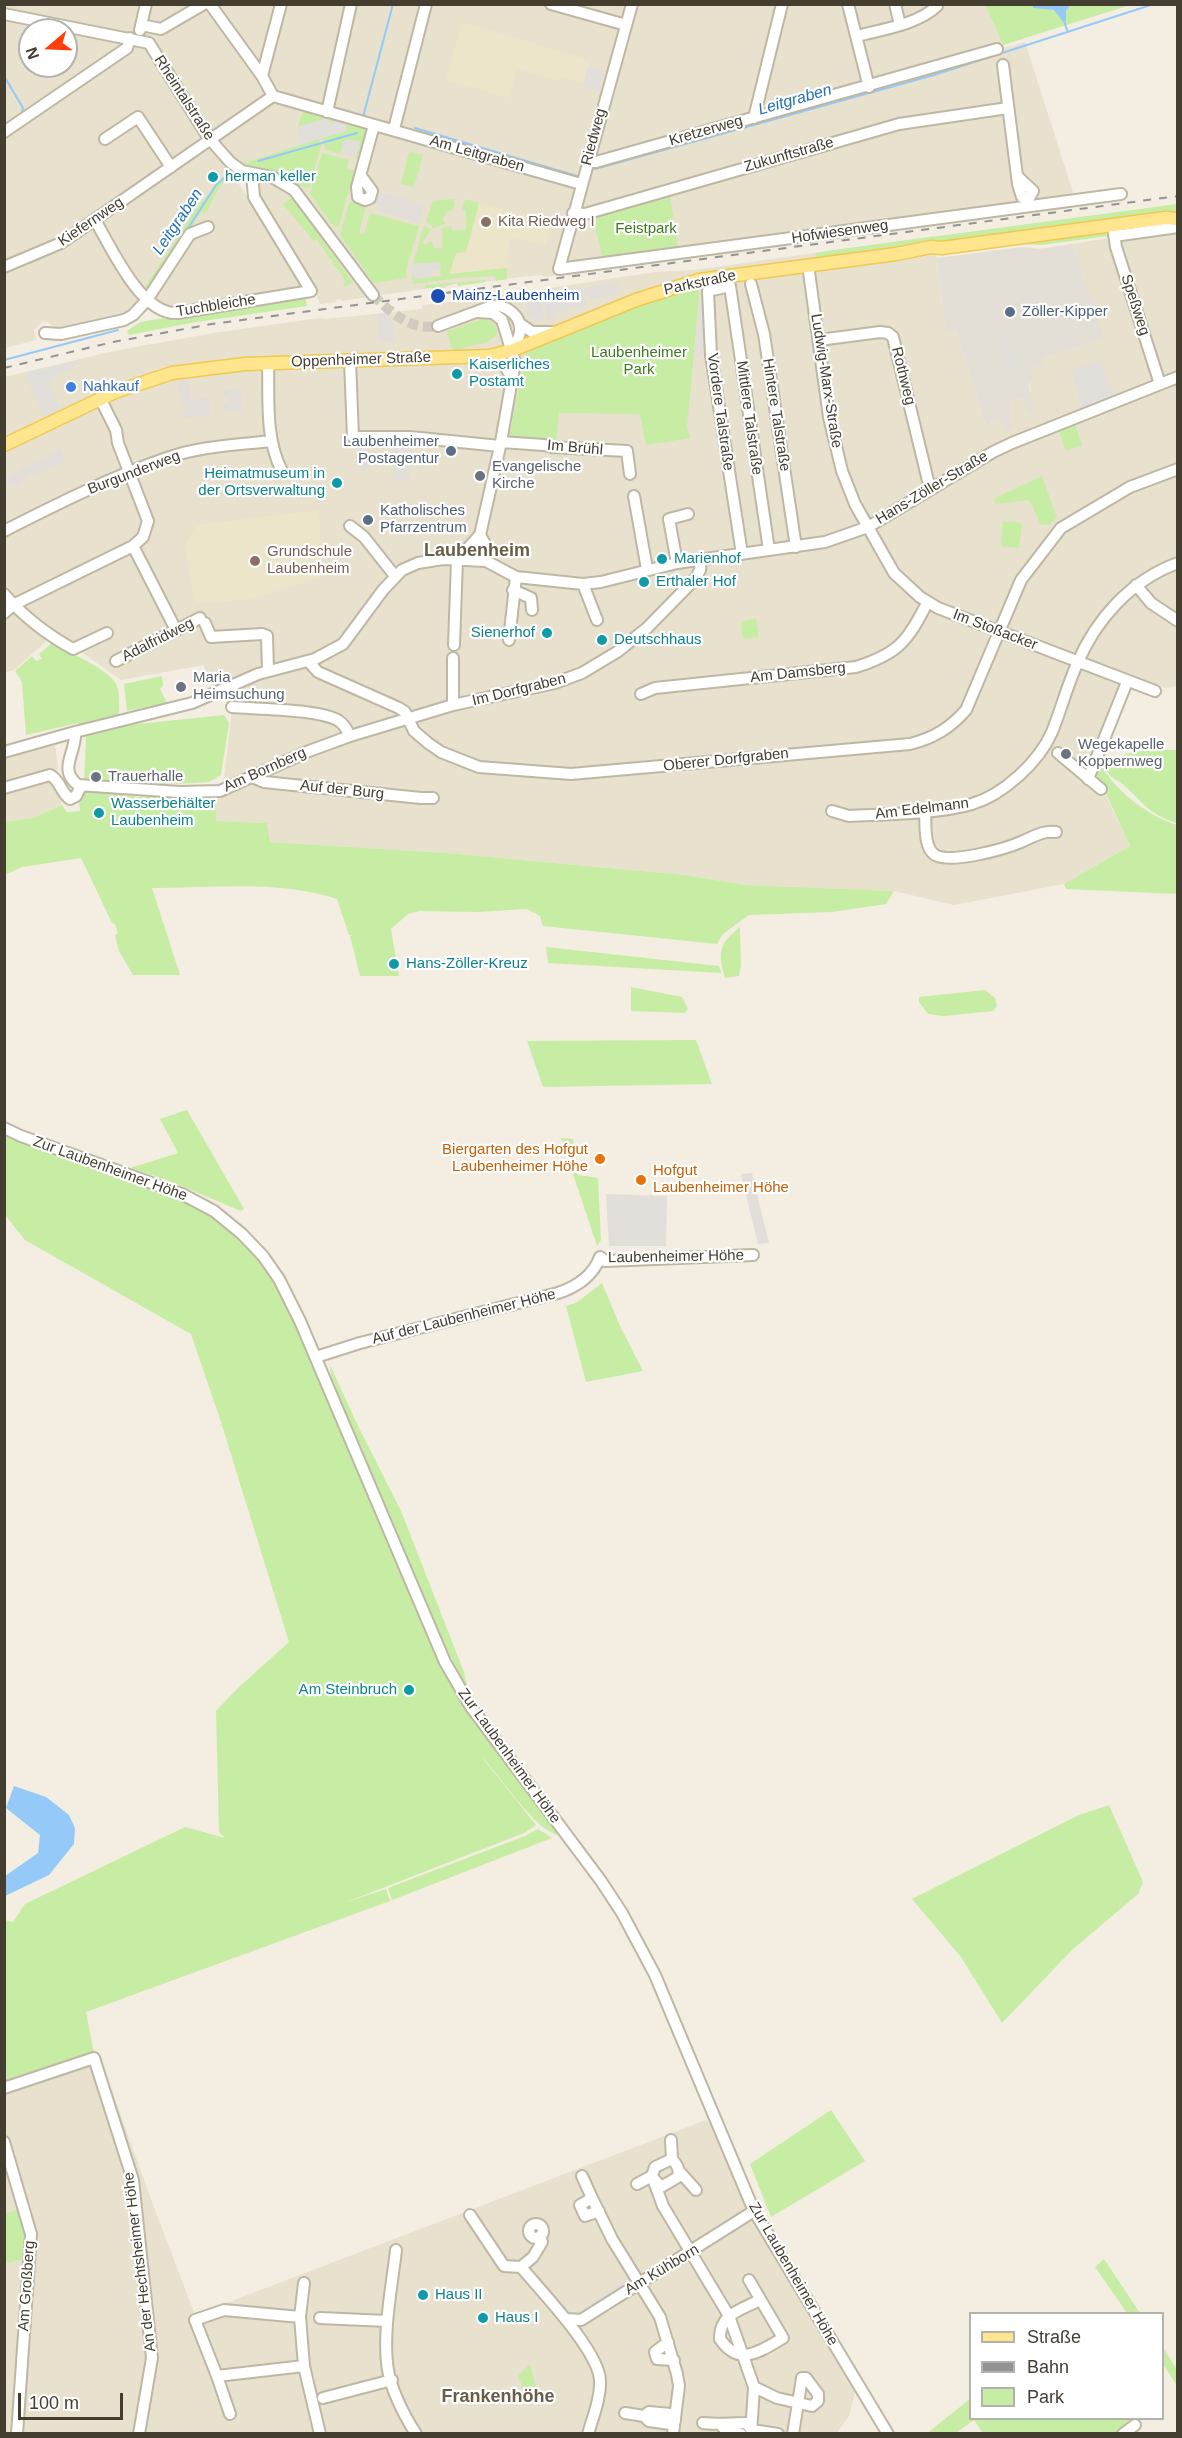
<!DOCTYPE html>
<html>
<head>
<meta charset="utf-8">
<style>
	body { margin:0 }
	#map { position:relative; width:1182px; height:2438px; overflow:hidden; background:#f3eee1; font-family:Helvetica,sans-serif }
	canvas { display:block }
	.frame { position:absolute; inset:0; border:6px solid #443e31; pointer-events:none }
	.legend { position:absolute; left:969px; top:2312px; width:195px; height:108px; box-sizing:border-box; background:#fff; border:2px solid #b4b2ad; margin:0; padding:8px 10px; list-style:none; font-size:18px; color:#443e31 }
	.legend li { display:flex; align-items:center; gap:12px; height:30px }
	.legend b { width:30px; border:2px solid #b4b2ad }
	.north { position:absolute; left:18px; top:18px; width:60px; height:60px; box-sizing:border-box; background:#fff; border:2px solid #b4b2ad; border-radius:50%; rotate:251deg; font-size:16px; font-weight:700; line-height:24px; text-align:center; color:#443e31 }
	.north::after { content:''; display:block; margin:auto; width:21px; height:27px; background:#ff3e0b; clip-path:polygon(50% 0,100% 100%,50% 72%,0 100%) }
	.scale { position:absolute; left:18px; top:2393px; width:105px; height:27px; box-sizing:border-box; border:3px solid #443e31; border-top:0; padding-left:8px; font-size:18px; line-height:21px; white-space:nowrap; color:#443e31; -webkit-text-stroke:4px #fff; paint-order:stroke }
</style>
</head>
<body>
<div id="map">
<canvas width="1182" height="2438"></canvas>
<div class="frame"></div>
<ul class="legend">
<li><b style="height:8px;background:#ffe58d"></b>Straße</li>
<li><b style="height:8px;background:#939393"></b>Bahn</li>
<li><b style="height:16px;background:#c7eca4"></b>Park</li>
</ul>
<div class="north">N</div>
<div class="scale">100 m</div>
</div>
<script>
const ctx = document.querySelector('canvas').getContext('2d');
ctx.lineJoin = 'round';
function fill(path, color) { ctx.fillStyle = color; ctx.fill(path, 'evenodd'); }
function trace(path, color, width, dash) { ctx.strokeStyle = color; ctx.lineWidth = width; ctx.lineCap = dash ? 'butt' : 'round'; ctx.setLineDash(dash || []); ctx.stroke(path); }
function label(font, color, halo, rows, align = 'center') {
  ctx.font = font + ' Helvetica,sans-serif'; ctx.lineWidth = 4.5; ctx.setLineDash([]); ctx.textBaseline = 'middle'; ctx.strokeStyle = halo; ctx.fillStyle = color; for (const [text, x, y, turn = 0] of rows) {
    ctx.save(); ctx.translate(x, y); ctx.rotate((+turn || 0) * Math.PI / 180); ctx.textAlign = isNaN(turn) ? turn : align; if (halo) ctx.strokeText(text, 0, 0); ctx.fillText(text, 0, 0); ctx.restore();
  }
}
fill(new Path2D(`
	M4,5H985L1004,48L1025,42L1077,205L543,277L542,275L520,277L463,285L458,286L457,283L445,288L432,289L431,288L341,301V299L336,300V302L320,304L311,280L245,181L217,150L306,289L171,310L143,291L137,298L135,308L124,316L58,330L48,322L43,321L34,330L36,340L5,348ZM30,30H66V66H30Z
	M1177,227V686L1165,688L1130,679L1097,777L1130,846L1064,884L954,905L894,891L746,885L685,875L446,853L270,842L267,823L216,821L217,795L224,778L232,708L206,675L204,665L121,680L55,634L13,671L5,672L4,377L114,351L213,333L320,318L325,319L404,311L422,309V305L478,299L655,272L695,270L934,236L946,332L956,331L986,425L1001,420L1004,430L1010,402L1023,398L1031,391L1028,381L1031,369L1037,365L1042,358L1103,338L1072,244Z
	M55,743L58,768L54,780L62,805L33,818L5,822V758Z
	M101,2060L152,2202L195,2315L706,2120L710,2124L759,2231L856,2389L849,2416L836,2434L5,2433L4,2091Z`), '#e7e1ce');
fill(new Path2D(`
	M1072,244L1104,338L1042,358L1043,363L1031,369L1034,379L1028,382L1034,411L1028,413L1022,398L1010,402L1011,413L1008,415L1013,428L1004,431L1001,420L986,425L956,331L946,332L937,258L1022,247L1038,249Z`), '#e4dfd6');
fill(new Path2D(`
	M462,22L590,60L584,84L560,77L558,81L517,69L509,98L446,80Z
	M479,203L552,223L546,245L510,238L507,268L449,274L456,253L466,251Z
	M319,510L323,576L252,599L195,604L185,546L196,525Z`), '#ede5c9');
fill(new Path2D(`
	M985,5H1032L1033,8L1054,9L1063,22L1066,21V10L1071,5H1130L1003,45Z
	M303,111L337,120L336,121L330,123L328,118L298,127Z
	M352,123L361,127L366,132L359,158H356L359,142L345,139L340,154L326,150L322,138L347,131L346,126Z
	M319,139L321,146L309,188C299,188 293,179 284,175C270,168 254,171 241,164Z
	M409,152L423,155L414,187L401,184Z
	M322,153L349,160L347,168L355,171L339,225L335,228L310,194Z
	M231,170L234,174C222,178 212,201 207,212L205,213L202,211L149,293L143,290L198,206Z
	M670,194L678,252L603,262L593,216Z
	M292,197L353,283L343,287L345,280L317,240L314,241L283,204Z
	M453,199L455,203L453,209L448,211L442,220L446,224L433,228L426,221L433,201Z
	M465,199L479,203L466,252L456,253L449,274L507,268V279L496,281L495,276L458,278L413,284L411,269L414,279L441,276L439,262L413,264L424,225L431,230L422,243L425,245L431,241L434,248L442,249V231L440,229L451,226L452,231L466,230V211L462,210Z
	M352,202L366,206L359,233L364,234L370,213L419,226L406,270L407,278L374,283L340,235L349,203Z
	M1177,204V213L816,261V253L827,251Z
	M1102,231L1108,236L1041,245L1023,244L1003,246Z
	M486,280V282L458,286L457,283L432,289L431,288H425V285Z
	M700,288L687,427L690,438L646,445L640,414L559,413L556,444L509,441L521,372L527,351L639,305Z
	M305,295L307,306L196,322L129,335L127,331L140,322Z
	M483,319C492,320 498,325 497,335L487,342L455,350L452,348L447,331Z
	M1075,425L1082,445L1066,451L1059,431Z
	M1042,476L1057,518L1049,525L1040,524L1032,504L1028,500L997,504L994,501L995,498Z
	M1003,521L1022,523L1019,548L1001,546Z
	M756,619L759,637L743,639L741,621Z
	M52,643C66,651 112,670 117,686C120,695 119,706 119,715L79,726L78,723L26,735L22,682L15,671L32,656L36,661L42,659L39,654Z
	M162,676L163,686L160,689L167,703L127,711L124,684Z
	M224,715L229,723L221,775L209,782L178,784L84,783L86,736L129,725Z
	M1177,750V823C1147,814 1143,801 1121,783C1116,779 1109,777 1107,771C1106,769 1106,764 1106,762L1104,770C1118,793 1152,818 1177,825V894L1066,889L1064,884L1130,846L1103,787L1093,780L1101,753L1107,754V762C1113,761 1117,758 1124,755C1140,749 1161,750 1177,750Z
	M87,790L138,797L217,795L216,821L267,823L270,842L446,853L685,875L746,885L894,891L886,904L832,912L749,915L723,934L717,944L543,926L540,916L527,909L477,912L419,911L408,914L391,929L399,976H360L350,936L354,935H349L337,899C279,880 213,888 152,888L180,975H133L119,951L115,935L118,933L115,924L112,923L81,858L22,867L5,875V822L33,818L62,805L67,812L80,811L79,799L81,793Z
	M740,927L741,965L739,976L725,978C718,952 718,945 740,927Z
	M546,947L719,966L721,973L548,963Z
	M631,987L682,997L688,1009L685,1013L631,1011Z
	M985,990L995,998L997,1006L993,1011L944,1016L928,1014L919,1002V997Z
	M696,1040L712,1084L543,1087L527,1041Z
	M187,1110L244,1209L241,1211L167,1180L130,1168L178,1153L160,1119Z
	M4,1132C41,1150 81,1164 120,1176C146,1185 173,1192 197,1205C228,1221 264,1263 282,1293L436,1657C471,1722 514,1774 560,1831L559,1835C536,1832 499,1774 481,1756L536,1825L524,1833L344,1903L386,1889L390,1901L86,2012L94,2053L5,2086V1920L13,1922L25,1904L185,1827L225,1838L219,1832L216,1711L238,1688L289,1642L221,1422L191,1334L25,1240L5,1215Z
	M561,1138L573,1139L578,1175L598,1178L601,1240L597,1246Z
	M602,1283L620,1326L643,1371L586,1382L566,1306L576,1303Z
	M330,1365L359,1428L401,1511L464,1672L469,1694C432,1621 401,1547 369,1473C356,1442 332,1397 330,1365Z
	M1109,1805L1143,1882L1138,1894L1072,1950L1002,2023L961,1957L912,1899L1079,1815Z
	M538,1829L552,1838L392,1900L388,1888L525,1836Z
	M831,2110L865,2161L771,2217L750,2164Z
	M22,2208L26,2227L25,2259L5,2263L4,2214Z
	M1104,2259L1140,2313H1127L1095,2267Z
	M1163,2347L1177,2370V2386L1163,2364Z
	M530,2364L538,2396L528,2398L518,2376Z
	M970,2399V2418L1128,2419L1140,2433H983L974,2420L956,2433L926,2434Z`), '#c7eca4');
fill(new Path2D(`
	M588,67L604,71L599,91L583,86Z
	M328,118L330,123L336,121L346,126L347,131L301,144L298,127Z
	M345,138L360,142L356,157L340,154Z
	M380,192L425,205L419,223L379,211L381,205L374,203Z
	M440,262L441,270L432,271L433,277L414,279L411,269L413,264Z
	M618,282L619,290L613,291V296L589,299L588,294L581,295L582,297H586V302L587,305H583V308L572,309L571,299L576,298L575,296L564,298V301L569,300L570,310L557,312V318L547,319L544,300L536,301L542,302L544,320L534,321L533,317L528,318L526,307V304L531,302L516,304L514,302V299L519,298V293L540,290L541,295L571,287L573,290Z
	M701,297L706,300L705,352L694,358Z
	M389,312L392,325L396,342L378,341L377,314Z
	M997,332L1014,349L1023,364L1007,369Z
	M79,360L80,364L50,379L52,384L50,386L59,407L65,404L66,407L46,417L24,374Z
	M1099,360L1114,396L1082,409L1072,371Z
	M188,380L191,400L209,398L211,415L184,418L183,409L188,408L187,403H181L178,381Z
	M241,389L242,411L223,412V405L229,404L228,395L224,396L223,390Z
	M392,442H409V480H393Z
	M357,443H369V471H358Z
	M60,449L66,460L37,475L33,472L23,478L22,484L13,486V482L6,486L5,478Z
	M752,1173L769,1243L758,1244L741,1174Z
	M606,1194L667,1196L666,1246H609Z
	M627,2280L630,2285L586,2312L583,2307Z`), '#e2dfda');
fill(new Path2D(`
	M1032,5V4L1071,5L1066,10V21L1063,22L1054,10L1033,8Z
	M14,1786L46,1797L69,1815L75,1828L74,1844L49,1875L5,1896V1876L38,1853L40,1835L6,1808Z`), '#95c9f7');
trace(new Path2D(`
	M1064,21L1067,30
	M4,76L23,108L21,115
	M363,117L393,4
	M415,128L577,176
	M258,161L357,133
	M595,169L934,75L1154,4
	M185,233L216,185L232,171
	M147,290L172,253
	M4,360L118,330`), '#95c9f7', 2);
trace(new Path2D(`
	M373,295C391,313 411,331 438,326`), '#d0cbbe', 10, [10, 5]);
const minor = new Path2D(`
	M210,4L262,76L273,96
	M551,4L626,25
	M632,4L559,269L1121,194
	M848,4L869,87
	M895,4L900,25
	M4,14L149,43L208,137L230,162L242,171L272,177L294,190L373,295
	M141,25L161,29L204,4
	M140,30L146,4
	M857,36C883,29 917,25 937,6
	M1003,65L1018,184L1022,197L1029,198L1033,191L1017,176
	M262,76L281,4
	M273,96L581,184
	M327,112L351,4
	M754,118L782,4
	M394,129L426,4
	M4,132L127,48L130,38
	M105,139L138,117L171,167
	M587,162H596L997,49
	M361,176L372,191L370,198L365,200L358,197L357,187L374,125
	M573,213L585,214L899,124L1008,108
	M95,220C111,247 141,315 177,313L311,291L254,197L252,174
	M1113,225L1116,247L1160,384
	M1114,236L1178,227
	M808,265L829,417L842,471L855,504L894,573L920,597L938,608L1155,691
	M4,267L61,243L273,96
	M751,284L764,334L796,547
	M519,323L532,332H552
	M438,326L492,306C506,304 522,316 520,332C519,338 516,344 513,350
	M45,333L61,334L124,320L133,315L147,300L190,234L208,227
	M819,340L880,332L888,333L893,337L930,489
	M489,356L503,363L512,378
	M350,360L353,437H410L500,446
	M268,363C269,399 265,439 282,471
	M501,442L544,445L552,447L627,451L630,474
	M634,496L647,569
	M350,526L364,537L395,576
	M4,531C57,504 111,477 167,458C200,446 237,445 271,441
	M480,535L485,544L486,561
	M133,546L176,630
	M742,554L711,355L708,291L730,286L769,550
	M462,559L469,547L480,535L501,442L515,362L502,320L493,313L478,312
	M486,561L516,577L583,584L601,582L677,563L825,542L868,527L993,452L1012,443L1178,377
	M677,563L669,519L688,514
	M583,584L597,620
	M1136,585L1151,603L1178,621
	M513,590L531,598L532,610
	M4,594C23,616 48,635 73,649L107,633
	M4,613L13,605L133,546L143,537L148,521L118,443L116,430L100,398
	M205,623L211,637L262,634L267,636L268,671
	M509,640L516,577
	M454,645L457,560
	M116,661L200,618
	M308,661L318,672L399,708L405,712L414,731L428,743L441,752L479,767L571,774L910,744C934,738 950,728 966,710L1021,580L1061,528L1130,487L1178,469
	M641,694L655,688L856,667C898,654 908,641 927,603
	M453,705V658
	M232,707C257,709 320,709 339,721C345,725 347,730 350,736
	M75,732C77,752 57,769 78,785L180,792L220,791L309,751L350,736L453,705L555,683L582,673L617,652L647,628L696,578L700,570L701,560
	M4,752L75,732L192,703L258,674L315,659L343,644L383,590L402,570L418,563L443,559L486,561
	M1058,753L1101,789
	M252,777L264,782L421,798H433
	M1088,779L1127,682
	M4,788L50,775C60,780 61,793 70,799L76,796L81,786
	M925,810C926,823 923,847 935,855C951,864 1005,849 1021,842C1033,837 1043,830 1056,832
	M832,811L849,816C885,814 938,814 972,804C1003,795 1039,762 1052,732C1061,710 1067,686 1077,664C1096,619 1131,580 1178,563
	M4,1128L21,1136L182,1194L214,1211L242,1234L263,1256L279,1279L300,1321L445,1662L471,1707L601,1881L622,1913L655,1975L754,2211L888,2434
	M316,1357L360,1343L558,1293C576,1287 593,1276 600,1257L605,1261L753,1255
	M4,2088L94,2058L133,2180L152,2358L139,2434
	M671,2140L672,2159
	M4,2142L31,2234L17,2434
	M679,2171L696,2190
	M582,2176L592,2198
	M652,2176L655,2167L672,2159C677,2165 680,2169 678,2177L661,2187L655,2180
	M637,2184L652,2176L663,2206L729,2316L754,2387L751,2434
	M599,2211L585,2216L580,2205L592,2198L612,2239L660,2317L677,2374L679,2386L673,2434
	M470,2215L504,2266L521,2267
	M529 2231a7 7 0 1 1 14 0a7 7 0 1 1-14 0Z
	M540,2236L542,2242L533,2257L521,2267C541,2291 598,2350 600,2380C601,2397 593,2417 588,2434
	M396,2250C392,2286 382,2334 388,2370C392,2392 404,2415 416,2434
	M749,2280L783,2338C759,2352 739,2367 720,2339C719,2314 741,2310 760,2300
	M300,2317L304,2283
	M320,2318L387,2321
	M567,2319L581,2320L754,2211
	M668,2342L655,2352L657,2359L674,2360
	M304,2366L217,2376L195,2320L224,2310L300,2317L304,2366L320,2434
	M217,2376L230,2414
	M754,2387L777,2398L812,2406L818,2401V2394L806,2378H802L793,2434
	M323,2398L392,2380
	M625,2413L644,2416L649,2421L670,2424L675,2420L671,2414L649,2412L644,2416
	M703,2423C719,2425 731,2423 746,2423L752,2430L778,2434
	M721,2425L725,2430L741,2434
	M1123,2434L1135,2425`);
const major = new Path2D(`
	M4,445L115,392L172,373L245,364L489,356L513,350L636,300L699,280L896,254L931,247L942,248L1165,218L1178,219`);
trace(minor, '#beb7a3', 14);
trace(major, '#efc952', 15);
trace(minor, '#fff', 10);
trace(major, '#ffe58d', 12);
trace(new Path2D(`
	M4,368L113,342L212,324L1178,196`), '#939393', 2, [8, 8]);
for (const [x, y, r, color] of [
	[213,177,6,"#0f9aa8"],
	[486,222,6,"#8d6e63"],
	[438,296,8,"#1a4fb4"],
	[1010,312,6,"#5c6f8a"],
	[457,374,6,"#0f9aa8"],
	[71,387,6,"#3f7fe0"],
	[451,451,6,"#5c6f8a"],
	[480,476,6,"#6b7280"],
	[337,483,6,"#0f9aa8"],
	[368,520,6,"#5c6f8a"],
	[662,559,6,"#0f9aa8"],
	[255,561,6,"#8d6e63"],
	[644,582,6,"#0f9aa8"],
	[547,633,6,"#0f9aa8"],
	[602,640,6,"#0f9aa8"],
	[181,687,6,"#6b7280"],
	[1066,754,6,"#6b7280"],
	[96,777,6,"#6b7280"],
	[99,813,6,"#0f9aa8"],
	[394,964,6,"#0f9aa8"],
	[600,1159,6,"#e8710a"],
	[641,1180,6,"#e8710a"],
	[409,1690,6,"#0f9aa8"],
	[423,2295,6,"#0f9aa8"],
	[483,2318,6,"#0f9aa8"]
]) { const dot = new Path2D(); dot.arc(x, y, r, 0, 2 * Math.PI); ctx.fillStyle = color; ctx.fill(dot); trace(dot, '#fff', 2); }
label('15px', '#443e31', '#fff', [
	["Rheintalstraße",184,98,57],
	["Kretzerweg",706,131,-16],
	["Riedweg",594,137,-75],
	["Am Leitgraben",477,154,16],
	["Zukunftstraße",789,155,-16],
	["Kiefernweg",91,222,-34],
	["Hofwiesenweg",840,232,-8],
	["Parkstraße",700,283,-12],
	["Speßweg",1135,305,72],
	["Tuchbleiche",216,306,-9],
	["Oppenheimer Straße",361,360,-2],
	["Rothweg",903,376,76],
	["Ludwig-Marx-Straße",826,381,81],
	["Vordere Talstraße",720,412,82],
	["Hintere Talstraße",776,415,81],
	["Mittlere Talstraße",749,418,82],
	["Im Brühl",575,448,5],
	["Burgunderweg",134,473,-21],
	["Hans-Zöller-Straße",932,488,-31],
	["Im Stoßacker",995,630,21],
	["Adalfridweg",158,640,-27],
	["Am Damsberg",798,673,-6],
	["Im Dorfgraben",519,690,-14],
	["Oberer Dorfgraben",726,760,-6],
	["Am Bornberg",265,770,-24],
	["Auf der Burg",342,790,6],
	["Am Edelmann",922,809,-7],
	["Zur Laubenheimer Höhe",110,1169,20],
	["Laubenheimer Höhe",676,1257,-1],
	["Auf der Laubenheimer Höhe",464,1317,-14],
	["Zur Laubenheimer Höhe",509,1756,54],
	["An der Hechtsheimer Höhe",140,2262,-97],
	["Am Kühborn",662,2270,-31],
	["Zur Laubenheimer Höhe",793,2274,60],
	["Am Großberg",27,2286,-86]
]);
label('15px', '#0d838f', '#fff', [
	["herman keller",225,177],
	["Kaiserliches",469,365],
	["Postamt",469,382],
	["Heimatmuseum in",325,474,"right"],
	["der Ortsverwaltung",325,491,"right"],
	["Marienhof",674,559],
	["Erthaler Hof",656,582],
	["Sienerhof",535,633,"right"],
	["Deutschhaus",614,640],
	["Wasserbehälter",111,804],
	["Laubenheim",111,821],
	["Hans-Zöller-Kreuz",406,964],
	["Am Steinbruch",397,1690,"right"],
	["Haus II",435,2295],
	["Haus I",495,2318]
], 'left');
label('15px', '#785e54', '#fff', [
	["Kita Riedweg I",498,222],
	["Grundschule",267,552],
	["Laubenheim",267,569]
], 'left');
label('15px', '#3d7a20', '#fff', [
	["Feistpark",646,229],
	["Laubenheimer",639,353],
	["Park",639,370]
]);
label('15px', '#164399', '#fff', [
	["Mainz-Laubenheim",452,296]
], 'left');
label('15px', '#4e5e75', '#fff', [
	["Zöller-Kipper",1022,312],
	["Laubenheimer",439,442,"right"],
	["Postagentur",439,459,"right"],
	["Katholisches",380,511],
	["Pfarrzentrum",380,528]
], 'left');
label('15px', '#366cbe', '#fff', [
	["Nahkauf",83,387]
], 'left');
label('15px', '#5b616d', '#fff', [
	["Evangelische",492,467],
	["Kirche",492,484],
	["Maria",193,678],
	["Heimsuchung",193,695],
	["Wegekapelle",1078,745],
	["Koppernweg",1078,762],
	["Trauerhalle",108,777]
], 'left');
label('15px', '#c56008', '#fff', [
	["Biergarten des Hofgut",588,1150],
	["Laubenheimer Höhe",588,1167],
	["Hofgut",653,1171,"left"],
	["Laubenheimer Höhe",653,1188,"left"]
], 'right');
label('italic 16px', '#2170b9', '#fff', [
	["Leitgraben",795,100,-16],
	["Leitgraben",178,222,-56]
]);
label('bold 18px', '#685d47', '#fff', [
	["Laubenheim",477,551],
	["Frankenhöhe",498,2397]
]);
</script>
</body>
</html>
